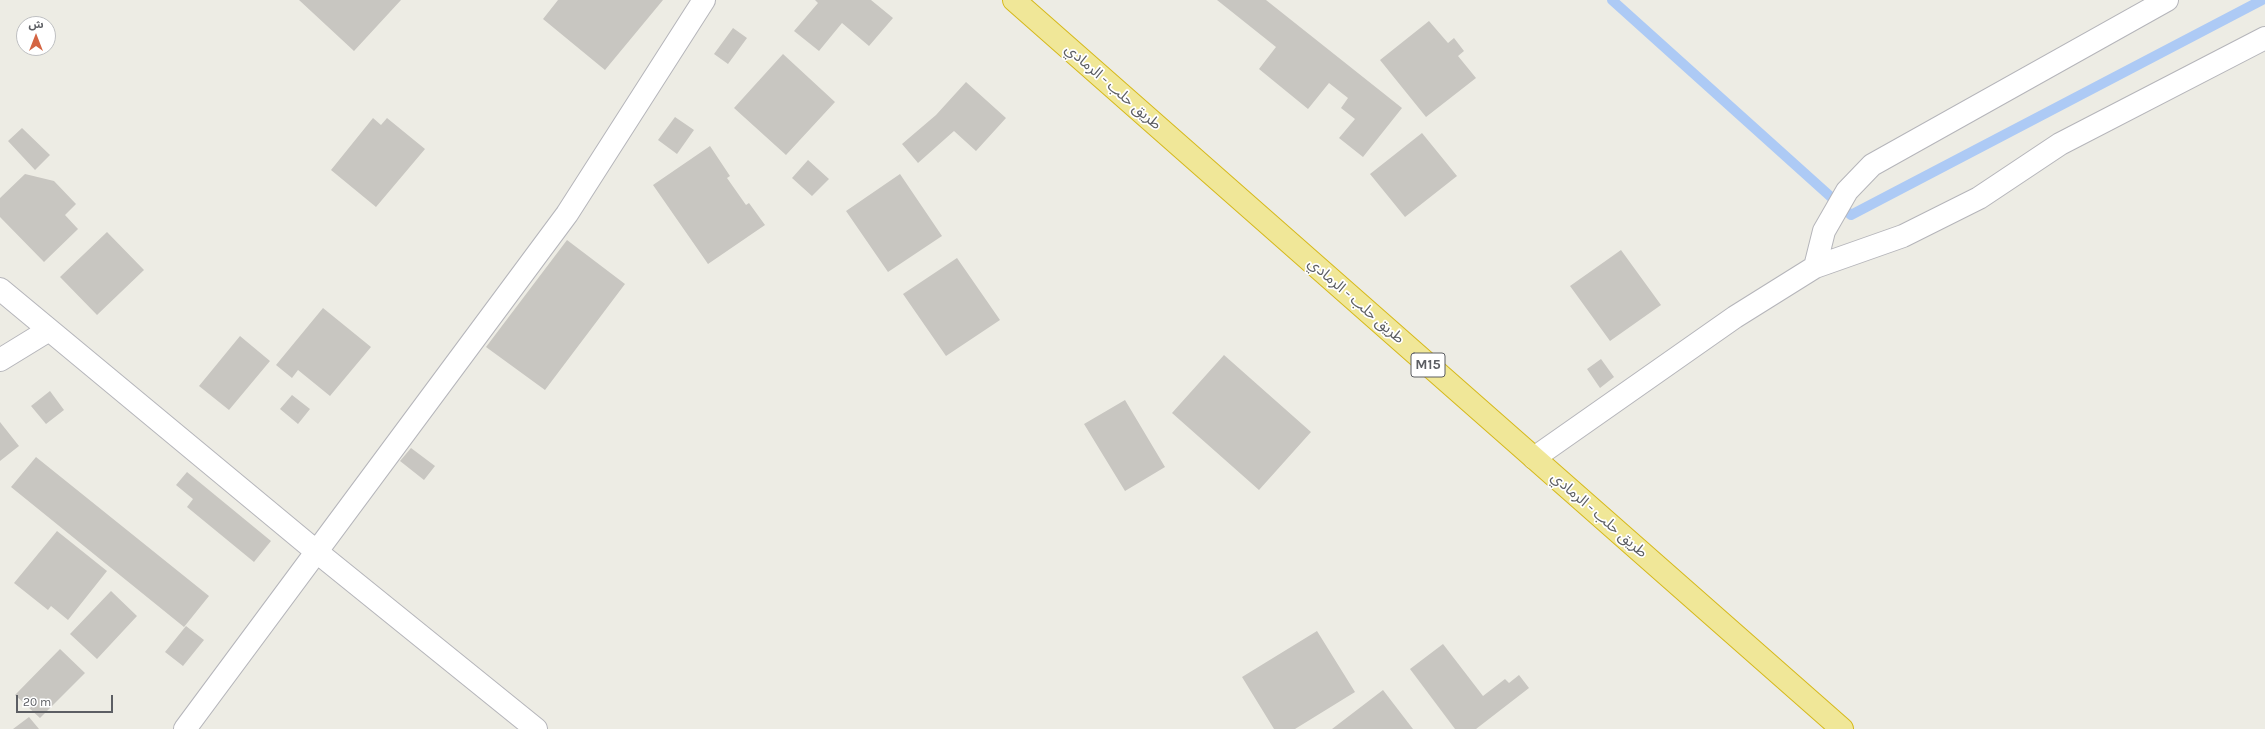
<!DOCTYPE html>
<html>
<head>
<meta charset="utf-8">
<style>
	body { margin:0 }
	#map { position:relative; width:2265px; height:729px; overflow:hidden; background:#edece4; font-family:Karla,"Noto Sans Arabic",sans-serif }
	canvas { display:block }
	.north { position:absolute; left:16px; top:16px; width:40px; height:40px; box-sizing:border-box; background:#fff; border:1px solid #bebfc1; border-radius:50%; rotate:0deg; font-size:11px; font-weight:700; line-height:16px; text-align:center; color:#5c5e63 }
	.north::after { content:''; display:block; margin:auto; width:14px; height:18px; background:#d46543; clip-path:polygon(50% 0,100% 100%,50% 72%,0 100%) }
	.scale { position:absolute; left:16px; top:695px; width:97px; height:18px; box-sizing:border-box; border:2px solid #5c5e63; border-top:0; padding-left:5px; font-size:12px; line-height:14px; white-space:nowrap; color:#5c5e63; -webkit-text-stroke:3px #fff; paint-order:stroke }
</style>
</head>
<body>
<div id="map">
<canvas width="2265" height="729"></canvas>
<div class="north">ش</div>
<div class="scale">20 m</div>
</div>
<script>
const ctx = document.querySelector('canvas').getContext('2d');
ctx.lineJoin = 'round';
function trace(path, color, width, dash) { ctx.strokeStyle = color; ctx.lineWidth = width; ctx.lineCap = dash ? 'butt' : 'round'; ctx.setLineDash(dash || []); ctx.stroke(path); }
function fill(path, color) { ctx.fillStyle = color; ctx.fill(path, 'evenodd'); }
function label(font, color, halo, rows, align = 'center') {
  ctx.font = font + ' Karla,"Noto Sans Arabic",sans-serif'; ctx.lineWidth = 3.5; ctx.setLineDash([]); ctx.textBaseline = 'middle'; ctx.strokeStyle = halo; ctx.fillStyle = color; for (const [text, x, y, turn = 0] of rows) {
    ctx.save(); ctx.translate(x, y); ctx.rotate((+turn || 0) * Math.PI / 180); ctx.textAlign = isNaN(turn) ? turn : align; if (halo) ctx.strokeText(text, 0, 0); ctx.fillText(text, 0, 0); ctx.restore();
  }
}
trace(new Path2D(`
	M1612,0L1851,215L2262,0`), '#adcaf5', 10);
fill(new Path2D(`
	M299,0H401L354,51Z
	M558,0H663L605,70L543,19Z
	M815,0H871L893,18L869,46L842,23L819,51L794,31L818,3Z
	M1217,0H1266L1402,108L1363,157L1339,138L1355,119L1341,108L1348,98L1329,83L1308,109L1259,69L1276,47Z
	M1429,21L1448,43L1454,38L1464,51L1458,56L1476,78L1426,117L1380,60Z
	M733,28L747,38L728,64L714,54Z
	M783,54L835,102L786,155L734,108Z
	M966,82L1006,118L976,151L954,131L918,163L902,144L936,115Z
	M675,117L694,130L677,154L658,140Z
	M373,118L381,125L387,118L425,149L376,207L331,170Z
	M22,128L50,155L35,170L8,141Z
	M1422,133L1457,176L1405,217L1370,174Z
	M710,146L730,176L727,178L746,205L749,203L765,225L708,264L653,185Z
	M808,160L829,179L812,196L792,178Z
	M25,174L54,181L76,204L65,215L78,229L44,262L0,217V198Z
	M900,174L942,236L888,272L846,211Z
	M107,232L144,270L97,315L60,277Z
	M567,240L625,284L545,390L486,347Z
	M1621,250L1661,305L1610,341L1570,286Z
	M957,258L1000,320L946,356L903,294Z
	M323,308L371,347L330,396L298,370L292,378L276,365Z
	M240,336L270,361L229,410L199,386Z
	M1224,355L1311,432L1259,490L1172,413Z
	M1601,359L1614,377L1600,388L1587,369Z
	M50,391L64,410L46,424L31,406Z
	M292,395L310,409L298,424L280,409Z
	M1125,400L1165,467L1125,491L1084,424Z
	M0,422L19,446L0,461Z
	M411,448L435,466L424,480L400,461Z
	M36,457L209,596L184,627L11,487Z
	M187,472L271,541L254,562L187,507L193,499L176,485Z
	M57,531L107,571L68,620L51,606L48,610L14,583Z
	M111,591L137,616L97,659L70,634Z
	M186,626L204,640L183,666L165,652Z
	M1317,631L1355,692L1295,729H1274L1242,677Z
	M1443,644L1483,696L1505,679L1509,683L1519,675L1529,688L1476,729H1455L1410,669Z
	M60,649L85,673L40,718L15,695Z
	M1383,690L1413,729H1332Z
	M29,717L39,729H13Z`), '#c8c6c1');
const minor = new Path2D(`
	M1815,267L1824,231L1847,191L1872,165L2167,0
	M0,289L317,552L536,729
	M0,360L49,330
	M1534,458L1735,317L1815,267L1903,236L1979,198L2060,144L2265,38
	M185,729L567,214L704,0`);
const highway = new Path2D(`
	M1014,0L1842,729`);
trace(minor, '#b5b5ba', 24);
trace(highway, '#d6b91b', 24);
trace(minor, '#fff', 22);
trace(highway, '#f0e798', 22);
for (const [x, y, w] of [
	[1428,365,34]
]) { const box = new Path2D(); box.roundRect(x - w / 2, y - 12, w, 24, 3); ctx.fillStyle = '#fff'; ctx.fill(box); trace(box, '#5c5e63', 1); }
label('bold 14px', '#5c5e63', null, [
	["M15",1428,365]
]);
label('15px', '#5c5e63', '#fff', [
	["طريق حلب - الرمادي",1113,87,41],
	["طريق حلب - الرمادي",1356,301,41],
	["طريق حلب - الرمادي",1599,515,41]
]);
</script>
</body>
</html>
